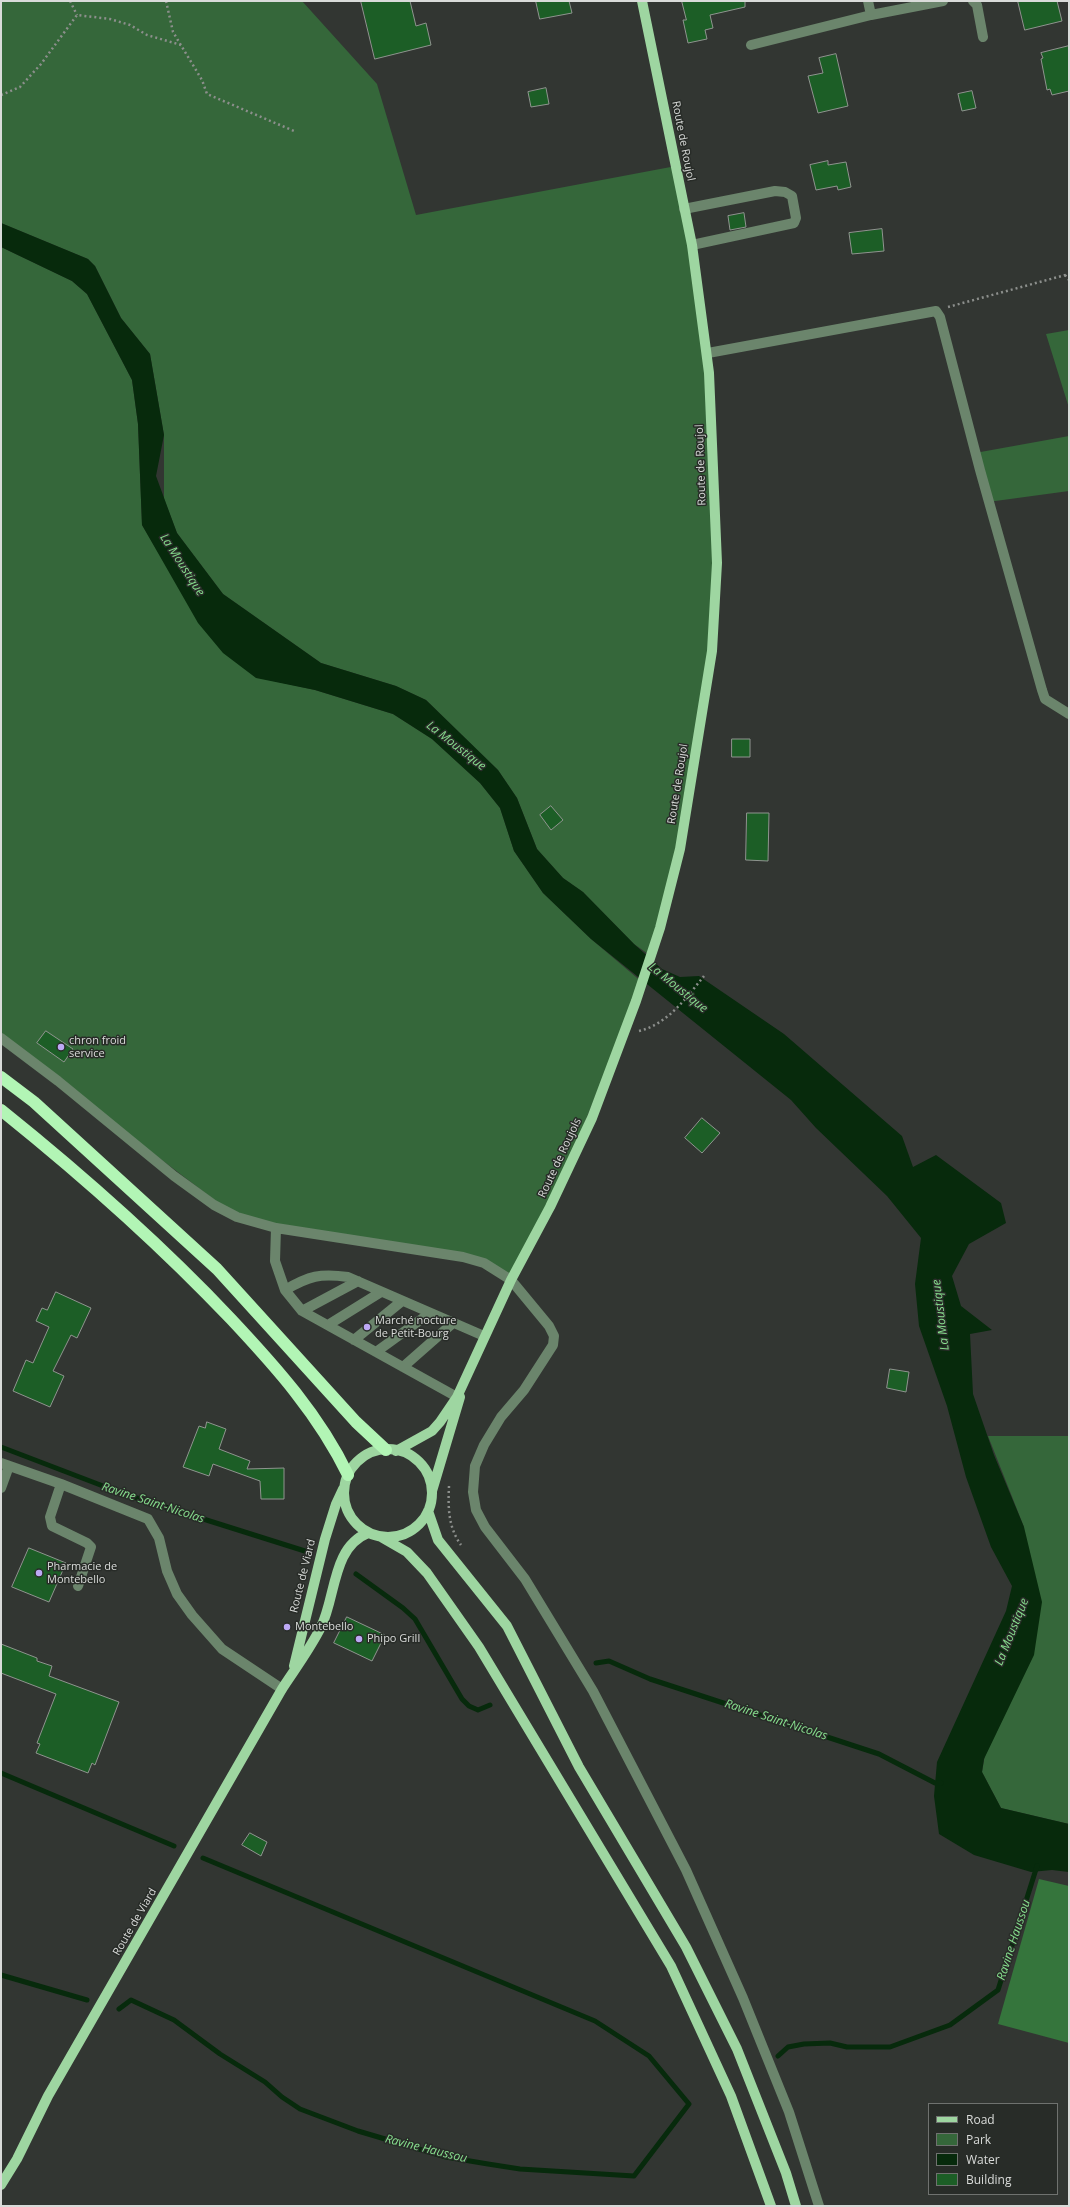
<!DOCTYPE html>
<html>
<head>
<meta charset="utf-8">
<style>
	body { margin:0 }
	#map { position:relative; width:1070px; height:2207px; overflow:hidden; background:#323632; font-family:"Open Sans",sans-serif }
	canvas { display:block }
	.frame { position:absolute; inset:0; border:2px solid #d9dbd9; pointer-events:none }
	.legend { position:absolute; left:928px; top:2103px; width:130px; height:92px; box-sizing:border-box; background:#282c28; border:1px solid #6f726f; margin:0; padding:5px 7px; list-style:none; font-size:12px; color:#d9dbd9 }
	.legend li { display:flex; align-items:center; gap:8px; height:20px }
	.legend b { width:20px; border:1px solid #6f726f }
</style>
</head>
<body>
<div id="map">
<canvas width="1070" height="2207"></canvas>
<div class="frame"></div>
<ul class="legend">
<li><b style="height:5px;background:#9ed6a1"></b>Road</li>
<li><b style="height:11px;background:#35673a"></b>Park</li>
<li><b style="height:11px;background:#072a0c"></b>Water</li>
<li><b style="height:11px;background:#1c5e26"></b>Building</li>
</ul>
</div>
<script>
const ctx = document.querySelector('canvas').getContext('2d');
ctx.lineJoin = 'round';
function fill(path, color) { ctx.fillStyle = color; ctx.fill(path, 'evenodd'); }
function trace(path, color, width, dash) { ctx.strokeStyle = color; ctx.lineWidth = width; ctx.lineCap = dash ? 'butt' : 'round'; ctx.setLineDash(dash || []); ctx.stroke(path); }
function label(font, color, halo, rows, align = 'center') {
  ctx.font = font + ' "Open Sans",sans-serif'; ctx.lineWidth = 3; ctx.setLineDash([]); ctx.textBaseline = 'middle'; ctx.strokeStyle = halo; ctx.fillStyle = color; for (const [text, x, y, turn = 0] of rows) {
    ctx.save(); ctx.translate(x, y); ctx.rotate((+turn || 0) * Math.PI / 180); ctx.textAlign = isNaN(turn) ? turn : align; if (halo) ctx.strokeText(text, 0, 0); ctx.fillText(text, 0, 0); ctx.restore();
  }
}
fill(new Path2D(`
	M1,1H302L377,84L416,215L676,166L708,353L717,563L712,651L680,849L651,956L634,944L583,892L563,878L537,849L517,798L498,770L426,700L396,686L321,663L223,594L177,533L164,499V435L150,354L121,318L95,266L88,259L1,223Z
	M1,247L72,281L87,294L132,380L138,424L142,525L158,552L260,678L315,690L393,714L432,739L480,783L500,808L514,851L543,893L591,939L642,982L550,1207L511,1280L484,1263L237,1217L1,1038Z
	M1069,330V408L1046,334Z
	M1069,436V491L988,502L975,453Z
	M988,1436H1069V1824L1001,1808L982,1772L1024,1527Z`), '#35673a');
fill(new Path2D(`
	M1039,1879L1069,1886V2043L998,2024Z`), '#35753c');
fill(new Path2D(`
	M1,223L88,259L95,266L121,318L150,354L164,435L156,476L177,533L223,594L321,663L396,686L426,700L498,770L517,798L537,849L563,878L583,892L634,944L662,969L680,977L699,976L784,1034L902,1136L913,1167L936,1155L1001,1203L1006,1223L969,1244L952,1276L961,1306L992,1330L970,1334L973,1394L994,1455L1024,1527L1042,1602L1034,1655L984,1759L982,1772L1001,1808L1069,1824V1872L1052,1870L1031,1872L974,1855L939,1834L934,1796L937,1762L1006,1611L1012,1586L991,1547L966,1477L947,1406L919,1326L915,1284L921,1238L887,1196L816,1128L791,1100L591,939L543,893L514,851L500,808L480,783L432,739L393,714L315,690L256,678L223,653L198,623L142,525L138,424L132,380L87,294L72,281L1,247Z`), '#072a0c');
trace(new Path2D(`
	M1,1447L124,1494L308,1552
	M356,1574L403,1608L415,1619L462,1699L469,1706L478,1710L490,1705
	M596,1663L609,1661L650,1679L879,1754L935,1783H941
	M1,1773L174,1846
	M1,1975L87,2000
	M119,2009L131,2000L174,2020L220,2054L265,2082L282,2097L300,2109L358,2131L446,2157L488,2164L520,2169L634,2176L689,2104L649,2056L595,2021L203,1858
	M778,2056L788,2047L804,2044L830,2043L847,2047H890L950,2025L998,1990L1037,1866`), '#072a0c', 5);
const building = new Path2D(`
	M361,1H410L416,26L426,23L431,45L375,59Z
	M536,1H569L572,13L540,19Z
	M682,1H745V7L710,15L713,28L705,30L707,39L688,43L683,20H686Z
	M1018,1H1057L1062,21L1025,30Z
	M1069,46V91L1052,95L1050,89L1047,90L1041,59L1043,58L1041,53Z
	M836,54L848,106L818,113L808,76L823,73L819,58Z
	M546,88L549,104L531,107L528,92Z
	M972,91L976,108L962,111L958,94Z
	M828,161V165L846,162L851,187L838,190L837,186L816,190L810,165Z
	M744,213L746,227L730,230L728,216Z
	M882,229L884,251L852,254L849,233Z
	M732,739H750V757H732Z
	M551,806L563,820L551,830L540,815Z
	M747,813H769L768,861L746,860Z
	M46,1031L73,1049L64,1062L37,1043Z
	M702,1118L720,1133L702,1153L685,1138Z
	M56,1292L91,1308L77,1338L71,1335L53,1371L64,1376L50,1407L13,1391L26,1360L33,1363L49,1327L36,1321L42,1308L47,1310Z
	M890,1369L909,1372L906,1392L887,1388Z
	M207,1422L226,1429L219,1449L250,1461L247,1469L284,1468V1499H261L260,1481L213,1464L209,1476L183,1467L199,1426L205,1428Z
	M29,1548L66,1563L49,1602L12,1587Z
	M347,1617L385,1635L372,1661L334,1643Z
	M1,1644L37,1658V1661L52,1666L49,1676L119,1702L95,1765L92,1763L88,1773L36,1753L40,1744L37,1743L56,1694L1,1673Z
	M250,1833L267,1842L261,1856L242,1845Z`);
fill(building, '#1c5e26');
trace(building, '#8f948f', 1);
trace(new Path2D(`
	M70,1L77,15
	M166,1L173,32L202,80L207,94L294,131
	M1,95L20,87L41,64L77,15L110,19L130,25L147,35L181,45
	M1065,275L1069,280
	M948,307L1069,274
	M639,1031C668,1024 686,998 704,976
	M449,1486C448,1507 448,1527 461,1545`), '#8c8f8c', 2.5, [2, 3]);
trace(new Path2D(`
	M868,1L871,15
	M973,1L977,5L983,37
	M751,45L871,15L943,1
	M684,209L775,191L785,192L792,196L796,218L794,223L692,245
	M708,353L936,311L940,317L980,470L1042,690L1045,699L1069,714
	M1,1038L58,1081L174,1176L214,1205L237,1217L276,1228L463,1257L484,1263L511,1280L549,1326L554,1336L553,1345L524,1390L501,1417L484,1445L475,1466L473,1492L476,1510L485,1527L525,1579L593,1691L686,1870L743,1998L789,2112L819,2206
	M276,1228L275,1261L285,1290L302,1311L457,1397
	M285,1290C309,1276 320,1273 348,1277L484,1336
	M302,1311L358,1281
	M328,1325L381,1292
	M354,1340L402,1301
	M376,1352L430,1313
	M403,1367L453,1323
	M1,1463L61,1484L148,1519L159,1538L167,1571L177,1594L192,1615L222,1649L282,1689
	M61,1484L50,1517L52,1526L87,1543L91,1547L78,1586
	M1,1488L9,1466`), '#6b856c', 10);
trace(new Path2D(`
	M344 1493a44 44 0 1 1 88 0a44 44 0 1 1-88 0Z
	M396,1451L432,1431L440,1422L457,1397L511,1280L550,1207L592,1118L636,1001L660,928L680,849L712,651L717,563L709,373L692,245L642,1
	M432,1491L460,1397
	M428,1511L438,1540L507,1626L579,1767L686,1947L737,2049L786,2173L796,2206
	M381,1537L407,1552L427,1573L479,1647L671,1966L731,2096L771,2206
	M294,1666L325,1539L336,1504L343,1489
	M1,2185L17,2159L48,2096L282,1689C295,1669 310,1649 321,1627C336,1597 332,1547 368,1533`), '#9ed6a1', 10);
trace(new Path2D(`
	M1,1077L34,1102L217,1269L356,1422L386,1450
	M1,1110C82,1175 160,1244 231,1319C276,1367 319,1415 348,1475`), '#b2f5b5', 12);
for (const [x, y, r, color] of [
	[61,1047,4,"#bda9f5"],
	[367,1327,4,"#bda9f5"],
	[39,1573,4,"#bda9f5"],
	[287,1627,4,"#bda9f5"],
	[359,1639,4,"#bda9f5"]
]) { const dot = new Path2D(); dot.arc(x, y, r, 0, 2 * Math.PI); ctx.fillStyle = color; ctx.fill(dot); trace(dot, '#282c28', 1.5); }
label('11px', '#d9dbd9', '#282c28', [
	["Route de Roujol",683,141,79],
	["Route de Roujol",701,465,-92],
	["Route de Roujol",678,784,-81],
	["Route de Roujols",560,1158,-65],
	["Route de Viard",303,1576,-76],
	["Route de Viard",135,1922,-60]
]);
label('11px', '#d9dbd9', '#282c28', [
	["chron froid",69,1041],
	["service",69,1054],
	["Marché nocture",375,1321],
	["de Petit-Bourg",375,1334],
	["Pharmacie de",47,1567],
	["Montebello",47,1580],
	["Montebello",295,1627],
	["Phipo Grill",367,1639]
], 'left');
label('italic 12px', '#87de8e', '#282c28', [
	["La Moustique",182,565,57],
	["La Moustique",456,746,38],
	["La Moustique",678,988,39],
	["La Moustique",941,1315,-97],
	["Ravine Saint-Nicolas",153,1503,18],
	["La Moustique",1012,1632,-68],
	["Ravine Saint-Nicolas",776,1720,18],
	["Ravine Haussou",1014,1940,-72],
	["Ravine Haussou",426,2149,14]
]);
</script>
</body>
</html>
